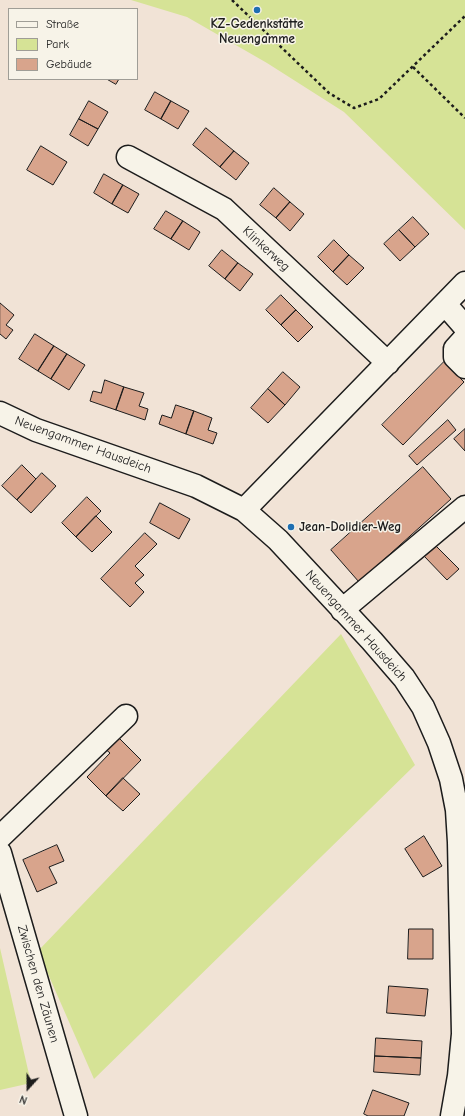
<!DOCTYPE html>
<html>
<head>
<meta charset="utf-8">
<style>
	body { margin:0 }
	#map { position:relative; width:465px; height:1116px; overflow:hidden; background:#f1e3d6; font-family:"Comic Neue",sans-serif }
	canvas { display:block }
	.legend { position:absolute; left:8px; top:8px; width:130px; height:72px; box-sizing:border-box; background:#f7f3e8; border:1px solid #9f9d96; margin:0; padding:5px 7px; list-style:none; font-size:12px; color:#1c1c1c }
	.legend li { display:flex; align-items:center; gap:8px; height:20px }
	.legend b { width:20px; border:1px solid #9f9d96 }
	.north { position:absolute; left:8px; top:1068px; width:40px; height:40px; -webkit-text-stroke:3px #f7f3e8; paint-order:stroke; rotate:201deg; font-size:11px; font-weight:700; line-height:16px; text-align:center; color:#1c1c1c }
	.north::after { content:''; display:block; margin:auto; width:14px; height:18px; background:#1c1c1c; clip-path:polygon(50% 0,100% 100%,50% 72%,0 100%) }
</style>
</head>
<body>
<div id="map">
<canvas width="465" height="1116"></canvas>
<ul class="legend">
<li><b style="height:5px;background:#f7f3e8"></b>Straße</li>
<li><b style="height:11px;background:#d6e396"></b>Park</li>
<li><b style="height:11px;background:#d8a48c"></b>Gebäude</li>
</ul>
<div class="north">N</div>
</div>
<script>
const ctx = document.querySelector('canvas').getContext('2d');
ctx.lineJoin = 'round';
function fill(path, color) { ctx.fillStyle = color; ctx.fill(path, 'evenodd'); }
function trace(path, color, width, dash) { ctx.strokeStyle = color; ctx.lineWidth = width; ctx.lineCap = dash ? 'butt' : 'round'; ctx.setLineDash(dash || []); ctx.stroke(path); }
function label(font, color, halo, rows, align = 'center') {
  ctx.font = font + ' "Comic Neue",sans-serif'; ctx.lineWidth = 3; ctx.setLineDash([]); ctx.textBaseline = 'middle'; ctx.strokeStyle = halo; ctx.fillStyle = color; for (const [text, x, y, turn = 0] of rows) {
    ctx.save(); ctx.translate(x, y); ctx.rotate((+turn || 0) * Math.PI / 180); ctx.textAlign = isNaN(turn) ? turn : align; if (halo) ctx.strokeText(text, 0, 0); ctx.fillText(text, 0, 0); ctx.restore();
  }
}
fill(new Path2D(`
	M131,0H465V230L344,112L267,63L187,17Z
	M341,634L415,765L94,1079L38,951Z
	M0,948L31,1083L0,1090Z`), '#d6e396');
const building = new Path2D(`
	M107,79H119L116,84Z
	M155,92L171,101L161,119L145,110Z
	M89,101L108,112L98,129L79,119Z
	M171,101L189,111L178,129L161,119Z
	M79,119L98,129L88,146L70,135Z
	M206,128L234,151L220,167L193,145Z
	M41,146L67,162L53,185L27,170Z
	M234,151L249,163L236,180L220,167Z
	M104,174L123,185L112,204L94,193Z
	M123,185L139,194L128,213L112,204Z
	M274,188L290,202L276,218L260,205Z
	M290,202L304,214L290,231L276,218Z
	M166,211L183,221L171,239L154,229Z
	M413,217L429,234L415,247L399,230Z
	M183,221L200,232L189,250L171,239Z
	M399,230L415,247L400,261L384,244Z
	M334,240L349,255L333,272L318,257Z
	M222,250L238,263L225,279L209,266Z
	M349,255L364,268L347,285L333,272Z
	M238,263L253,274L240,291L225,279Z
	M281,295L296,310L281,325L266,310Z
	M0,303L14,315L6,325L13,330L6,339L0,334Z
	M296,310L313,327L298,342L281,325Z
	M35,334L54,346L38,371L19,359Z
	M54,346L67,354L51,379L38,371Z
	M67,354L85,365L69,390L51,379Z
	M444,362L464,382L403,445L382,425Z
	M283,372L300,387L285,405L268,389Z
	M105,380L124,387L116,410L90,401L93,391L101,393Z
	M124,387L144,393L139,406L148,409L145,420L116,410Z
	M268,389L285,405L268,423L251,408Z
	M176,405L194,411L186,434L159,424L162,415L171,418Z
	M194,411L212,418L208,430L217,433L213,444L186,434Z
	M448,420L456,430L417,465L409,456Z
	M465,429V451L454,439Z
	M22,465L36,479L17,500L2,486Z
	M423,467L451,499L359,582L331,550Z
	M42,473L56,486L31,513L17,500Z
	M87,497L101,511L76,537L62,523Z
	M160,503L190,519L179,539L150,523Z
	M96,516L112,532L92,552L76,537Z
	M145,533L157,544L135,566L144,575L135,583L144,592L130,607L101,579Z
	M435,545L459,569L447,580L424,556Z
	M116,735L141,760L106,796L87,777L110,753L104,748Z
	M123,778L140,794L123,811L106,796Z
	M424,836L442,866L423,877L405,849Z
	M57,845L64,861L49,867L57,883L37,892L23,860Z
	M409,929H433V959H408Z
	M389,986L428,989L425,1016L387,1013Z
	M376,1038L422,1041L421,1058L375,1056Z
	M375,1056L421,1058L420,1075L374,1072Z
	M373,1090L409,1103L404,1116H368L364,1114Z`);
fill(building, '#d8a48c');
trace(building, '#1c1c1c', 1);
const minor = new Path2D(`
	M128,157L224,209L388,363
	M445,304L465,327
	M465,338L455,349V357L465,367
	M0,413L36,430L196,486L244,510L278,540L372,641L404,678L423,707L439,743L451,779L457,810L459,842L463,1034L459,1076L452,1116
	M244,510L465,283
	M342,610L465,507
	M0,837L126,716
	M0,853L76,1116`);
trace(minor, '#1c1c1c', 25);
trace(new Path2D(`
	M232,0L329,93L354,108L379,99L465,16
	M413,67L465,118`), '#1c1c1c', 2.5, [3, 3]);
trace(minor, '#f7f3e8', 22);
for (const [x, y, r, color] of [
	[257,10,4,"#1f6fb2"],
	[291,527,4,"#1f6fb2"]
]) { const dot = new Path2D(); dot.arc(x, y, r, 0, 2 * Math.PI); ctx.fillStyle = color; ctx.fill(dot); trace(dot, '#f7f3e8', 1.5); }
label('bold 13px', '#1c1c1c', '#f7f3e8', [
	["KZ-Gedenkstätte",257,24],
	["Neuengamme",257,39],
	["Jean-Dolidier-Weg",299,527,"left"]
]);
label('13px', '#1c1c1c', '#f7f3e8', [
	["Klinkerweg",266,249,43],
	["Neuengammer Hausdeich",83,445,20],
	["Neuengammer Hausdeich",356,626,48],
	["Zwischen den Zäunen",38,984,74]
]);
</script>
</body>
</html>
